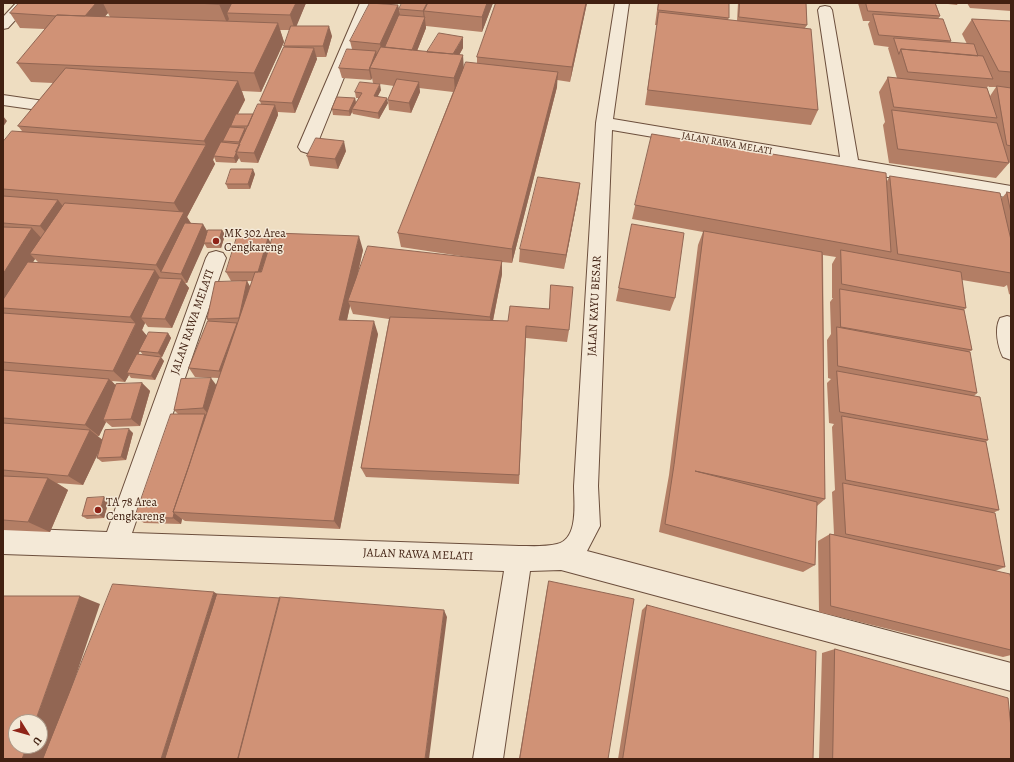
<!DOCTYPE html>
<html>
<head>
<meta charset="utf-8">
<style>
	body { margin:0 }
	#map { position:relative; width:1014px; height:762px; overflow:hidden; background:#eeddc1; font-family:Alegreya,serif }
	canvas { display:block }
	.frame { position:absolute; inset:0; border:4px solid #412011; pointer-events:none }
	.north { position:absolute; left:8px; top:714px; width:40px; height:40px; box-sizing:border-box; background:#f4e9d7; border:1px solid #ac9988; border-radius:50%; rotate:127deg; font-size:11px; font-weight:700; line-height:16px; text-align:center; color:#412011 }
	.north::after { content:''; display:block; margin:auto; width:14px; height:18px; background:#8f2418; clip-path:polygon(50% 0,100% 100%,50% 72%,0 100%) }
</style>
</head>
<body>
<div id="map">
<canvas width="1014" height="762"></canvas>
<div class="frame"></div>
<div class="north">U</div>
</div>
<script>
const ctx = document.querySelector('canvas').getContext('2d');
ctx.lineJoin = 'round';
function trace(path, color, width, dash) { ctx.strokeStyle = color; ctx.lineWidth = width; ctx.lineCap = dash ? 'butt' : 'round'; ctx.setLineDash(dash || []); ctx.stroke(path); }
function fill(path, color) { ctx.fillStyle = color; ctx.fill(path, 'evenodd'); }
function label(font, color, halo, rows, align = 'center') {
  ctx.font = font + ' Alegreya,serif'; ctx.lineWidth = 3; ctx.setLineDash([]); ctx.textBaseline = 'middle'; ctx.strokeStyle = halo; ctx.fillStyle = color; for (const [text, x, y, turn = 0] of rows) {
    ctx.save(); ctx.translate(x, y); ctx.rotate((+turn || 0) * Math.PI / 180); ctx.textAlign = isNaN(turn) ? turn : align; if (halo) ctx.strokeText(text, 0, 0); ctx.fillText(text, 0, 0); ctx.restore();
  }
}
const minor = new Path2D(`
	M16,3H31L8,28L3,29V17Z
	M360,3H374L316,147L313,151L307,153L301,151L298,147Z
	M615,3H629L613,119L840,157L818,10L820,7L825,6L830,7L832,10L858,160L1011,186V198L612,130L598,486L600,526L587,551L1011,663V691L561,570L530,571L503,759H473L504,571L3,554V528L107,532L206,258L209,253L216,251L223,253L226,258L132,533L519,546C531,546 545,547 557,544C579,539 574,503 574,486L596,123Z
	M3,95L44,101L46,105L44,109L38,110L3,105Z
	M1007,316L1011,317V360L1003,357C998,347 994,329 1000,318Z`);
trace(minor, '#6c4f3d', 2);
fill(minor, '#f4e9d7');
fill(new Path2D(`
	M19,3H306L296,26L332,36L326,57H316L317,59L295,113L278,112V115L258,163L241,162L239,158L236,163L216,162L214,157L213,160L215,164L187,217L191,223L208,232L222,230L225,235L221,248H207L204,243L187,283H185L189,288L172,328L148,327L145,323L142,330L147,336L168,333L171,338L162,357H158L164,361L155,380L131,378L129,375L125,382L112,381L115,385L142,383L150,391L140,426L112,427L106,422L99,436H97L102,440L133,433L126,460L102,462L97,458L100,449L83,485L57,483L68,490L50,532L3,530V313H4L3,312V142L22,131L18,126L53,83L31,82L17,63L45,29L20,28L10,13ZM108,13L110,17L105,16ZM280,30H290L284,46V47L260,101L261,104L253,114H238L245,100L242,91L261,92L284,42ZM35,259L38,262H33ZM140,351L143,355L138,354Z
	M493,3L482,32L426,26V28L417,51L427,52L463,48L459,55H463V67L477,63V57L496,3H587L570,82L557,80V87L512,263L502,262V274L493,321L569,330L567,342L526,338L519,484L366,477L361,468L389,319L353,314L350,306L347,320L378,334L340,529L185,521L182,519L181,524L144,523L135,517L178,414L174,410L216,385L219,378L195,377L189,368L208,321L207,319L242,281H231L226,272L268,238L271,243L363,250L357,278L474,258L401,247L398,233L453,92L419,88L420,92L411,113L389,110L388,100L394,86L373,83L372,78L371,80L342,78L339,68L352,49L350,41L398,5L400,15L399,9ZM247,281H252L250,287Z
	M658,3H729L728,20L737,21L738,3H806L807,25L805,28L818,110L811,125L645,105L657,25H655Z
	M858,3H936V4L940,16L938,19L951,41L950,43L967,44L962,34L972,19L1011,21V88L1006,87L1011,88V163L1008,162L1009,163L996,178L889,163L883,125L885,122L879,92L888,77L897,78L888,48L889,47L874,45L868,24L870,21H863ZM988,86L989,87H996L990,96L987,88Z
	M939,3H958L957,5Z
	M967,3H1011V11L970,8Z
	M381,90L378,96L388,103L379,119L353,114L352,112L350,116L333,115L332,109L355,98L356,103L359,98H356L355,92Z
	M652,134L887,181L890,176L1001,199L1007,192L1011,193V295L1009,294L1007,285L1004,287L962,280L966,308L964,310L972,350L969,352L977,393L974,396L988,440L986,442L999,510L993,513L1005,567L995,571L1011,581V655L1003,657L819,612L818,541L830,534H834L832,492L835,490L832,427L834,424L829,423L827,383L831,379L828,378L827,340L831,334L830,302L833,298H832V264L836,257L823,255L825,499L817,506L815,565L803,572L659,532L669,475L698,245L703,232L632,219Z
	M346,151L338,169L310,166L307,156Z
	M255,174L250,189H228L226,184Z
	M580,183L578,197L564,269L519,262L520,249Z
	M632,224L675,298L670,311L616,301Z
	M109,500L104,518L87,519L82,516Z
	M549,581L608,759H519L547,589Z
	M647,605L813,759H618L642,610Z
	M835,649L1009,714H1011V759H819L822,653Z`), '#b37e65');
fill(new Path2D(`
	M96,3H103L108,13L92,32L84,17Z
	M220,3H238L227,13L229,19L227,23L219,4Z
	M296,3H306L295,30L290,15Z
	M427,3H433L424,11L426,28L413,61L412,51L424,20L423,11Z
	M487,3H493L482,32V17Z
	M586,3H587L570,82L572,67Z
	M398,5L400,15L382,54L380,44Z
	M278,23L284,42L261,92L254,73Z
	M329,26L332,36L326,57L323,46Z
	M463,37V48L452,68L451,58Z
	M314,48L317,59L295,113L292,103Z
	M376,51L378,61L370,68L372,78L371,80L369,70Z
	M463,55L464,71L455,93L454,78Z
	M558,72L557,87L512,263V249Z
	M238,81L245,100L215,156H214V157L213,160L215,164L187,217L193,227L161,272L166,279L156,265L182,216L174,203L206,145L204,141Z
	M419,82L420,92L411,113L409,103Z
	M380,84L381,90L375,101L374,96Z
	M355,98L356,104L352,109V112L350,116L349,111Z
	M387,98L388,103L379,119L378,113Z
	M275,105L278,115L258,163L254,153Z
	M3,116L7,121L3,127Z
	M245,128L247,134L240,145L239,142Z
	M344,141L346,151L338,169L335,159Z
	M236,152L239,158L236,163L234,158Z
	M253,169L255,174L250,189L248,184Z
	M580,183L578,197L564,269L566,255Z
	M58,200L69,214L52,240L40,226Z
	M203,224L209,234L187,283L181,274Z
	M32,228L45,242L30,254L35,259L4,308H3V274Z
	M222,230L225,235L221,248L218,243Z
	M359,236L363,250L351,302L348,301L350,306L344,333L339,320Z
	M268,238L272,247L263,282L258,272Z
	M502,261V274L491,330L490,317Z
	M155,270L164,284L141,318L145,323L142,330L147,336L129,374L127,373L129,375L125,382L113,371L136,324L130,317Z
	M182,279L189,288L172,328L165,319Z
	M247,281L252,290L244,326L239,318Z
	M374,321L378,334L340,529L334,521Z
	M237,323L243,332L225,379L219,371Z
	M168,333L171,338L162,357L158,353Z
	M161,357L164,361L155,380L151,376Z
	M211,378L217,386L210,416L203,408Z
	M109,379L121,390L103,420L106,422L99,436L85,425Z
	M142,383L150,391L140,426L131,419Z
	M205,414L211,422L174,512Z
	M129,429L133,433L126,460L121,457Z
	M90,430L104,441L83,485L68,476Z
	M48,478L68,490L50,532L28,522Z
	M104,497L109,500L104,518L99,515Z
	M174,513L182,519L181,524L173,518Z
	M214,592L228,600L179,759H161Z
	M80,596L100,604L48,759H22L27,746H40V722H35Z
	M444,610L447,617L429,759H425Z`), '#926653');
const building = new Path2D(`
	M19,3H96L85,16L57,15L56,16L10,13Z
	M196,3H220L219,4Z
	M232,3H296L290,15L227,13Z
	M370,3L398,5L380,44L350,41Z
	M402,3H427L423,11L399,9Z
	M428,3H487L482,17L424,11Z
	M496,3H586L572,67L477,57Z
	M659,3H729V18L658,10Z
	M740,3H806L807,25L739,17Z
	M866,3H935L940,16L868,11Z
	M659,12L811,29L818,110L648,90Z
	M873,14L943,19L951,41L879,35Z
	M57,15L278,23L254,73L17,63Z
	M399,15L425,17L412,50L385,47Z
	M972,19L1011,21V72L999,71Z
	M291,26H329L323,46H284Z
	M439,33L463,37L453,54L427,52Z
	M894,38L974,44L978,56L901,49L899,54Z
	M284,47L314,48L292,103L260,101Z
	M381,47L463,55L454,78L370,68Z
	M347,49L376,51L369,70L339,68Z
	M901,49L983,56L993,79L908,72Z
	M466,62L558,72L512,249L398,233Z
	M66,68L238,81L204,141L18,126Z
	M888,77L987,88L997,118L894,107Z
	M397,79L419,82L409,103L388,100Z
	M360,82L380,84L374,96L387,98L378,113L352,109L362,93L355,92Z
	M997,86L1011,88V146L1007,145Z
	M337,97L355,98L349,111L332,109Z
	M258,104L275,105L254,153L236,152Z
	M892,110L997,123L1009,163L898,149Z
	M236,114H253L248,126H231Z
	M230,127L245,128L239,142L223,141Z
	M12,131L206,145L174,203L3,189V142Z
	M652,134L886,173L891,252L635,205Z
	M316,138L344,141L335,159L307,156Z
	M221,142L240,144L234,158L214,156Z
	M231,169H253L248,184H226Z
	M890,176L1000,193L1011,240V273L898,254Z
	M538,177L580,183L566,255L520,249Z
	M1007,192L1011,193V213Z
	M3,196L58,200L40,226L3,223Z
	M65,203L184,212L156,265L30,254Z
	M185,223L203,224L181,274L161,272Z
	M632,224L684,233L675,298L619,288Z
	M3,227L32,228L3,274Z
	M208,230H222L218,243H204Z
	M704,231L822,252L825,499L695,471L817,502L815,565L665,524L674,465Z
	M274,233L359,236L339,320L374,321L334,521L173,512L255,272H261Z
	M237,237L268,238L258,272H226Z
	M368,246L502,261L490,317L348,301Z
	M841,250L961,272L966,308L842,284Z
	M28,262L155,270L130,317L3,308V300Z
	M159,278L182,279L165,319L141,318Z
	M247,281L239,318L207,319L215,282Z
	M551,285L573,287L569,330L526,326L519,475L361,468L390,317L508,321L510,306L549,309Z
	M840,289L964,310L972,350L841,327Z
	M3,313L136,323L113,371L3,362Z
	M208,321L237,323L219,371L189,368Z
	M837,327L970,352L977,393L838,366Z
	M149,332L168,333L158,353L139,351Z
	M137,354L161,357L151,376L127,373Z
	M3,370L109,379L85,425L3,418Z
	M837,371L980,397L988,440L840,412Z
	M211,378L203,408L174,410L181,379Z
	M142,383L131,419L103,420L116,384Z
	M171,414H205L189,466L173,512L174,513L173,518L135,517Z
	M842,416L986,442L999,510L846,480Z
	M3,423L90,430L68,476L3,470Z
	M129,429L121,457L97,458L105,430Z
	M3,476L48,478L28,522L3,520Z
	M843,483L995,513L1005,567L846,534Z
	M104,497L99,515L82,516L87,498Z
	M830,534L1010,574L1011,581V650L831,606Z
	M549,581L634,599L608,759H520Z
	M113,584L214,592L161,759H43Z
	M217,594L280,598L238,759H165Z
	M3,596H80L35,722H16V746H27L22,759H3Z
	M280,597L444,610L425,759H238Z
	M647,605L816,651L813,759H623Z
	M835,649L1008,698L1011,728V759H833Z`);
fill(building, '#d09276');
trace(building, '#926653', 1);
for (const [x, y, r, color] of [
	[216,241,4,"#8f2418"],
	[98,510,4,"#8f2418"]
]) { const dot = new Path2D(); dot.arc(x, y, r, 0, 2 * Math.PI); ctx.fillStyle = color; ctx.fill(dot); trace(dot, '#f4e9d7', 1.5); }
label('10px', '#412011', '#f4e9d7', [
	["JALAN RAWA MELATI",727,144,10]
]);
label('12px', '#412011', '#f4e9d7', [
	["MK 302 Area",224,234],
	["Cengkareng",224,248],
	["TA 78 Area",106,503],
	["Cengkareng",106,517]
], 'left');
label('12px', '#412011', '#f4e9d7', [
	["JALAN KAYU BESAR",595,306,-87],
	["JALAN RAWA MELATI",193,322,-71],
	["JALAN RAWA MELATI",418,555,2]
]);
</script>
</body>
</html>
